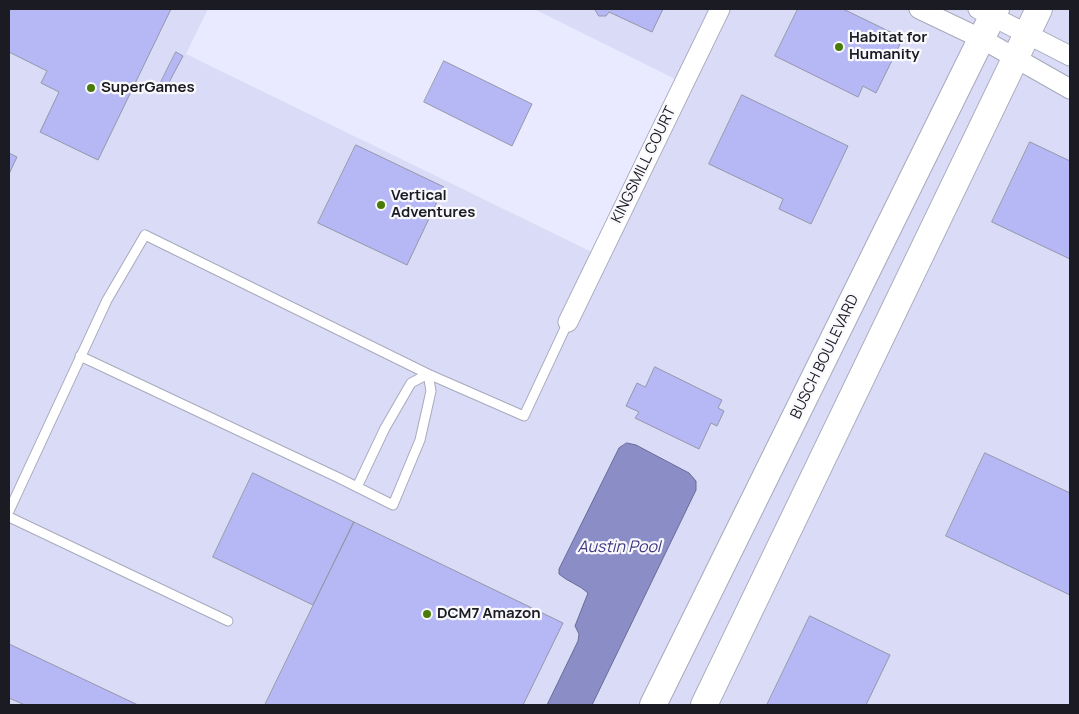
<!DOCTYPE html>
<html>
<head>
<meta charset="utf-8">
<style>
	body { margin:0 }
	#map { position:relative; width:1079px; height:714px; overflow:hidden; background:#e9eaff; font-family:Manrope,sans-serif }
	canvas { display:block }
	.frame { position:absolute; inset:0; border:10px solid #1b1c23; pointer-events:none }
</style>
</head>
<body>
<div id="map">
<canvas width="1079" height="714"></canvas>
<div class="frame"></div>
</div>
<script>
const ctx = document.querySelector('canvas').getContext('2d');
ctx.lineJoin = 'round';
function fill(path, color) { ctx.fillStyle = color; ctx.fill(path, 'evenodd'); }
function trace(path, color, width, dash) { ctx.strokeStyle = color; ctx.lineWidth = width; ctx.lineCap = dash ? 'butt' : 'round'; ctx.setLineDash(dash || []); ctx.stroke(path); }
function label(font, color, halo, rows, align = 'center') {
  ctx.font = font + ' Manrope,sans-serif'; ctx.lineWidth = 4.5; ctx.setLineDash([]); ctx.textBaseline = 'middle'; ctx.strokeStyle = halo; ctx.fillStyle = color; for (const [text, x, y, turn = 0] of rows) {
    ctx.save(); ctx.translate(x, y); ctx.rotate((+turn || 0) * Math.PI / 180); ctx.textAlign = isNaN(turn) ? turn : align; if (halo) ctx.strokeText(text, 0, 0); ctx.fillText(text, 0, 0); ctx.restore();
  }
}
fill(new Path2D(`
	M9,9H208L186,54L600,256L683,83L534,9H1070V705H9Z`), '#dadcf7');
const water = new Path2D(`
	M627,443L636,445L689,473L696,481V490L592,705H547L578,641L579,634L575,626L588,593C580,585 568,582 559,574V569L619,448Z`);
fill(water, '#8b8dc7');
trace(water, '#696b96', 1);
const building = new Path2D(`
	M9,9H171L98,160L40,132L59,92L41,83L47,71L9,52Z
	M595,9H663L652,32L609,12L606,16H599Z
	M798,9H843L903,38L876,93L863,86L858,97L775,56Z
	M176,52L183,56L166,88L160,84Z
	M444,61L532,104L512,146L424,102Z
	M742,95L848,146L811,224L779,209L783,199L709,164Z
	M1030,142L1070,161V259L992,222Z
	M356,145L444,187L407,265L318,223Z
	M9,153L17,157L9,174Z
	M655,367L722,400L718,408L724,411L717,426L711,423L699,449L635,418L639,412L626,406L637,383L645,387Z
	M985,453L1070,493V595L946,536Z
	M253,473L354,522L313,605L213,557Z
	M354,522L563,623L523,705H265Z
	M810,616L890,655L866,705H767Z
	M9,644L138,705H25L9,698Z`);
fill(building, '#b5b8f5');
trace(building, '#9597aa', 1);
const service = new Path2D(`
	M80,356L339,478L393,505L420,440L431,391L428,374L411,383L385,428L357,487
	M9,511L107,300L145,235L428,374L524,416L568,322
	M9,517L228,621`);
const minor = new Path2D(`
	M919,9L982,39L1070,89
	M978,9L1070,56
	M568,322L720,9`);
const secondary = new Path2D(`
	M653,705L996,9
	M704,705L1039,9`);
trace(service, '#a7a9bc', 11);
trace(minor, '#a7a9bc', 21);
trace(secondary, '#a7a9bc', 28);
trace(service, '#fff', 9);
trace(minor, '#fff', 19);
trace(secondary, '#fff', 26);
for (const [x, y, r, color] of [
	[839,47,5,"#497b08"],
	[91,88,5,"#497b08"],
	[381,205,5,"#497b08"],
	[427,614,5,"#497b08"]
]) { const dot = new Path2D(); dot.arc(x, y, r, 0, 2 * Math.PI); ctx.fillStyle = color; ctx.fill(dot); trace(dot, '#f9f9fd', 2); }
label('bold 15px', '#1b1c23', '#f9f9fd', [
	["Habitat for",849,38],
	["Humanity",849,55],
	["SuperGames",101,88],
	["Vertical",391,196],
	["Adventures",391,213],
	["DCM7 Amazon",437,614]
], 'left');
label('15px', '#1b1c23', '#f9f9fd', [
	["KINGSMILL COURT",644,165,-64],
	["BUSCH BOULEVARD",825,357,-64]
]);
label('italic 16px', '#3e3981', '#f9f9fd', [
	["Austin Pool",619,548]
]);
</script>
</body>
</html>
